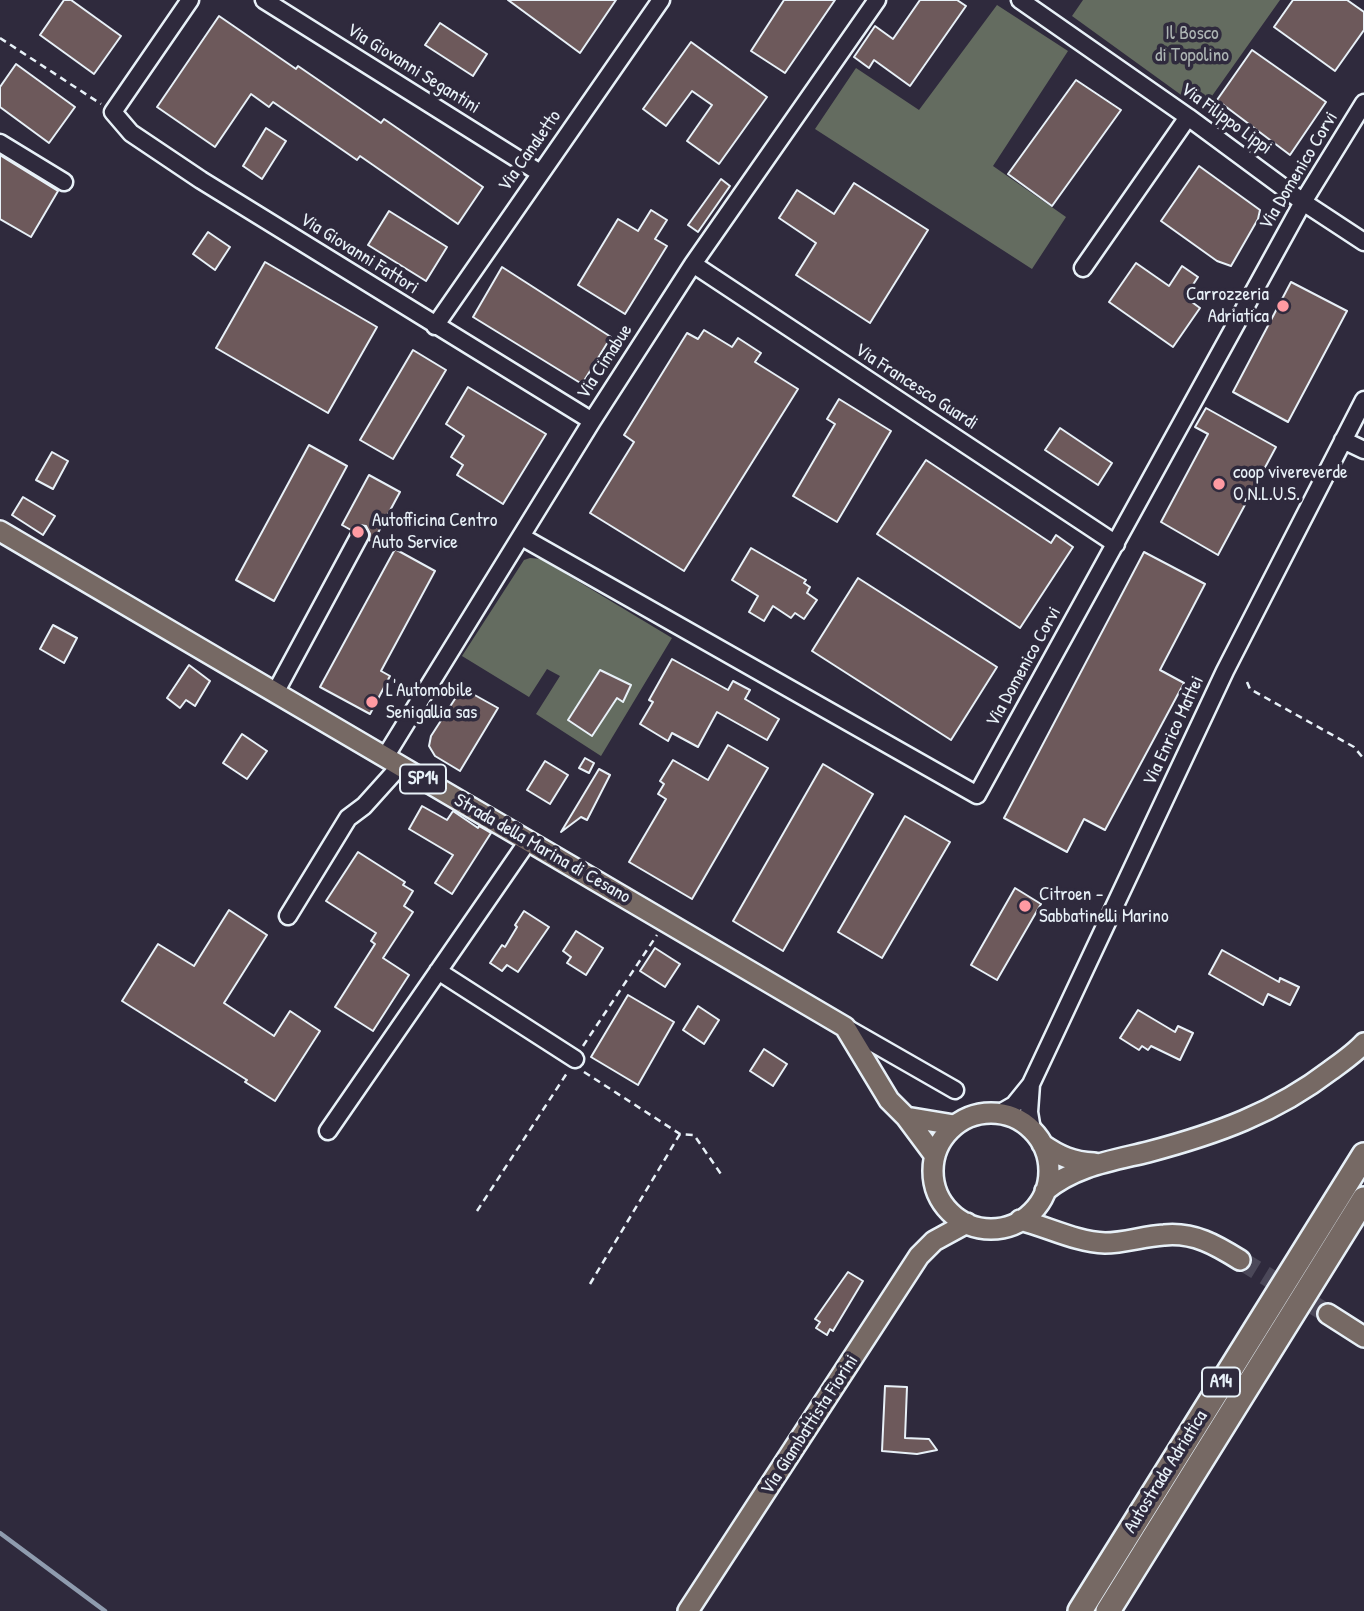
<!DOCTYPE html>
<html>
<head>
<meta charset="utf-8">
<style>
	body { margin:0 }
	canvas { display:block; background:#2f2a3d }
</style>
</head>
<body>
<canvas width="1364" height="1611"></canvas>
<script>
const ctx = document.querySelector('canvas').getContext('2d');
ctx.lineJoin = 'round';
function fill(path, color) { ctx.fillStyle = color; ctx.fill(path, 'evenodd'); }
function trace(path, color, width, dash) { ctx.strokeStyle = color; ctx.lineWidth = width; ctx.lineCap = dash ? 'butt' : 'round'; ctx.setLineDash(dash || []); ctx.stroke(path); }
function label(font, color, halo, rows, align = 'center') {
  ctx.font = font + ' "Patrick Hand",sans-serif'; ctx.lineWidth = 7; ctx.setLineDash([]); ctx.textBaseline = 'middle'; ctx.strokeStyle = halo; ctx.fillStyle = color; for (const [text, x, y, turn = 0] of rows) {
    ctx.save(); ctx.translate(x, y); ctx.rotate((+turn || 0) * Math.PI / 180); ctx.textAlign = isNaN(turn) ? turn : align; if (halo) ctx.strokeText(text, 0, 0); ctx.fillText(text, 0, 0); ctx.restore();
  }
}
fill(new Path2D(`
	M1083,0H1280L1202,110L1072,16Z
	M997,5L1068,51L993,166L1066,217L1032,269L815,129L856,68L919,110Z
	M530,558L541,559L672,638L601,756L536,714L560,676L547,669L529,697L462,656L524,560Z`), '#646c60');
trace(new Path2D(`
	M0,1533L105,1611`), '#8f9caf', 4.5);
const building = new Path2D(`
	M64,0H71L121,36L94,74L40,35Z
	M508,0H616L580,53Z
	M784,0H835L785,73L751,51Z
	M920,0H957L966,6L910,86L874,60L869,68L854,57L875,26L893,39Z
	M1293,0H1347L1364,12V30L1335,71L1274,27Z
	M219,16L296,69L298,66L381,123L384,119L483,187L458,224L360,156L357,160L273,102L269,107L251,94L215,147L157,107Z
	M440,23L487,54L473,76L425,45Z
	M691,42L767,97L719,164L687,141L712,105L692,91L666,126L643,109Z
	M1252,50L1326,102L1290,155L1217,100Z
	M16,64L75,107L49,143L0,107V87Z
	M1076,80L1121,110L1052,206L1008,174Z
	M266,128L286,141L262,179L243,166Z
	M0,155L58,191L31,237L0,219Z
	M1199,166L1260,210L1258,219L1231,266L1217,261L1161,221Z
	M721,179L730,186L698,232L688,225Z
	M854,183L928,230L870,323L796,275L816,243L779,218L797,190L834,214Z
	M651,210L667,220L655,239L667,246L625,314L578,285L618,219L638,231Z
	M389,211L447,247L426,281L368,245Z
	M208,232L230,247L215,270L193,254Z
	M265,262L377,327L328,413L216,348Z
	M1136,263L1169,286L1182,266L1198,277L1185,297L1200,308L1173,347L1109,302Z
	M502,267L611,337L582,384L473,317Z
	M1291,282L1347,311L1288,422L1233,392Z
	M704,330L732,347L738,338L761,353L755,362L798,389L684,571L590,513L634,442L624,435L687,333L698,339Z
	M413,350L446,370L393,459L360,440Z
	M468,387L546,434L503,504L457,475L463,465L451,457L464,436L446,424Z
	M839,399L891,431L837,522L793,496L835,424L827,419Z
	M1206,408L1276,447L1218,555L1161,522L1208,434L1195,427Z
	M1060,428L1112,463L1098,485L1045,450Z
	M309,445L347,466L274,601L236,580Z
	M52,452L68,461L53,489L36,480Z
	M926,460L1051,543L1056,535L1073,547L1020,628L877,534Z
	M369,475L400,492L373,542L369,540L370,534L366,526L359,525L351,530L342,525Z
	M23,497L55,516L43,535L12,515Z
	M751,548L806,580L804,583L810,587L807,593L817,600L804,619L795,613L791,618L773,606L764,621L749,612L758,596L732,580Z
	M395,549L435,571L381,671L390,676L370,714L320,687Z
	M1144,552L1205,584L1160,670L1184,683L1105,830L1084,819L1067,852L1004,818Z
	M858,578L997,667L951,740L812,651Z
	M53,625L77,638L64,663L40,649Z
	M672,659L728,690L733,681L750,690L745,699L779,719L767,740L717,712L698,747L672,733L668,741L640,724L653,702L649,700Z
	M189,665L210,681L195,706L186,700L180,708L167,698Z
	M600,670L631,685L623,702L617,698L592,736L568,720Z
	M462,688L498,708L460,771L435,756L429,746L431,736Z
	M242,734L267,751L247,779L223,763Z
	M728,745L768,768L692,899L629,862L666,799L658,794L664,784L660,781L673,760L708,780Z
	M585,758L594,763L589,773L579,768Z
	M545,761L568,775L550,804L527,790Z
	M823,764L873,794L783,951L733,921Z
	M599,769L610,775L587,820L581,817L561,832Z
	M422,806L447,820L453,811L478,828L479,826L491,833L452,894L435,883L453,855L409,829Z
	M905,816L950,842L882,958L838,932Z
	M358,852L405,882L403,885L413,891L404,906L413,912L383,958L409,975L373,1031L335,1007L375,944L371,941L376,933L326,901Z
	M1015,888L1041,904L997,980L971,965Z
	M229,910L267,935L224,1003L274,1036L290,1011L320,1031L275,1101L245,1082L247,1080L122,1001L158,944L194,966Z
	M524,911L549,927L518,972L507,965L502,971L490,963L502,945L505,947L517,927L515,925Z
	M576,931L603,948L586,975L567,963L571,957L563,951Z
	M655,948L680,964L665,987L640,971Z
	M1222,950L1279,982L1280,978L1299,987L1290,1005L1268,994L1263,1005L1209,974Z
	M628,995L674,1022L638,1085L591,1057Z
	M698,1006L719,1020L704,1044L683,1030Z
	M1138,1010L1175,1032L1178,1026L1193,1033L1180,1060L1151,1046L1148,1050L1142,1046L1139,1050L1120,1038Z
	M764,1049L787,1064L773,1086L750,1071Z
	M848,1272L863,1281L833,1331L830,1329L827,1335L816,1328L820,1322L815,1319Z
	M885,1386L907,1387L905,1438L929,1439L937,1450L917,1454L882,1451Z`);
fill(building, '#6d595b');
trace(building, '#e8f1f8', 2);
trace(new Path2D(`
	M1240,1260L1328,1314`), '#4b4859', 19, [19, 10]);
const minor = new Path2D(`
	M190,0L113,112L131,133L201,180L592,421
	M264,0L540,173
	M1020,0L1188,117L1303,202L1364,242
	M0,143L64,182
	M693,264L1116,544
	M1083,268L1188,117
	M435,326L661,0
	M1343,440L1364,450
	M522,537L977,795L1303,202L1364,103
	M275,693L360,535
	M385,757L592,421L693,264L877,0
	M288,916L348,818L364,806L400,766
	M438,971L575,1059
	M845,1027L955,1090
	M1031,1084L1029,1112L1032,1130
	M1000,1113L1014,1105L1031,1084L1225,671L1364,400
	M328,1131L528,841`);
const major = new Path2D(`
	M0,531L845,1027L889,1100L906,1117L935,1156
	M933 1171a58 58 0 1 1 116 0a58 58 0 1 1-116 0Z
	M906,1117L954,1125
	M1042,1144C1059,1156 1073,1162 1094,1163
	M1045,1191C1075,1166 1111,1161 1148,1152C1216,1134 1275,1113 1331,1070C1342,1062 1355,1053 1364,1043
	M1020,1220C1048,1227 1076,1242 1105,1243C1125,1243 1144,1236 1164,1235C1194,1232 1216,1245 1240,1260
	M1328,1314L1364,1337
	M688,1611L919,1256L934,1241L967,1223`);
const highway = new Path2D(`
	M1080,1611L1364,1155
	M1108,1611L1364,1199`);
trace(minor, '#e8f1f8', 21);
trace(major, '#e8f1f8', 24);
trace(highway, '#e8f1f8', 28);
trace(new Path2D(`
	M0,38L101,104
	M1247,682L1250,689L1354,747L1364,759
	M583,1046L657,935
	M584,1072L680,1134L694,1135L723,1177
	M477,1211L567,1073
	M590,1284L680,1134`), '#e8f1f8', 2.5, [7, 5]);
trace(minor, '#2f2a3d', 16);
trace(major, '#766964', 19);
trace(highway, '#766964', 23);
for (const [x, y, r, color] of [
	[1283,306,7,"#ff9aa2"],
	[1219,484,7,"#ff9aa2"],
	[358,532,7,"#ff9aa2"],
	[372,702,7,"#ff9aa2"],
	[1025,906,7,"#ff9aa2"]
]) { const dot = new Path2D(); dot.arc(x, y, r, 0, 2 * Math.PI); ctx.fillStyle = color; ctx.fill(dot); trace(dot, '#2f2a3d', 2.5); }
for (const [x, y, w] of [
	[423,779,46],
	[1221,1382,38]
]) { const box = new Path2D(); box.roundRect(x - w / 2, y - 14.5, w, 29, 5); ctx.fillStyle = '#2f2a3d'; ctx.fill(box); trace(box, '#e8f1f8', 2); }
label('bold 18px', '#e8f1f8', null, [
	["SP14",423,779],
	["A14",1221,1382]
]);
label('19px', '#adb5b4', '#2f2a3d', [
	["Il Bosco",1192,34],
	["di Topolino",1192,56]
]);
label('19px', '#e8f1f8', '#2f2a3d', [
	["Via Giovanni Segantini",413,69,32],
	["Via Filippo Lippi",1226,119,36],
	["Via Canaletto",530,151,-55],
	["Via Domenico Corvi",1299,171,-59],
	["Via Giovanni Fattori",359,254,32],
	["Via Cimabue",605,362,-57],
	["Via Francesco Guardi",916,387,33],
	["Via Domenico Corvi",1024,667,-61],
	["Via Enrico Mattei",1174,731,-65],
	["Strada della Marina di Cesano",542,849,30],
	["Via Giambattista Fiorini",810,1425,-57],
	["Autostrada Adriatica",1166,1472,-58]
]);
label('19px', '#e8f1f8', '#2f2a3d', [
	["Carrozzeria",1269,295,"right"],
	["Adriatica",1269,317,"right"],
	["coop vivereverde",1233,473],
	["O,N.L.U.S.",1233,495],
	["Autofficina Centro",372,521],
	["Auto Service",372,543],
	["L'Automobile",386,691],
	["Senigallia sas",386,713],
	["Citroen -",1039,895],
	["Sabbatinelli Marino",1039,917]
], 'left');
</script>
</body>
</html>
